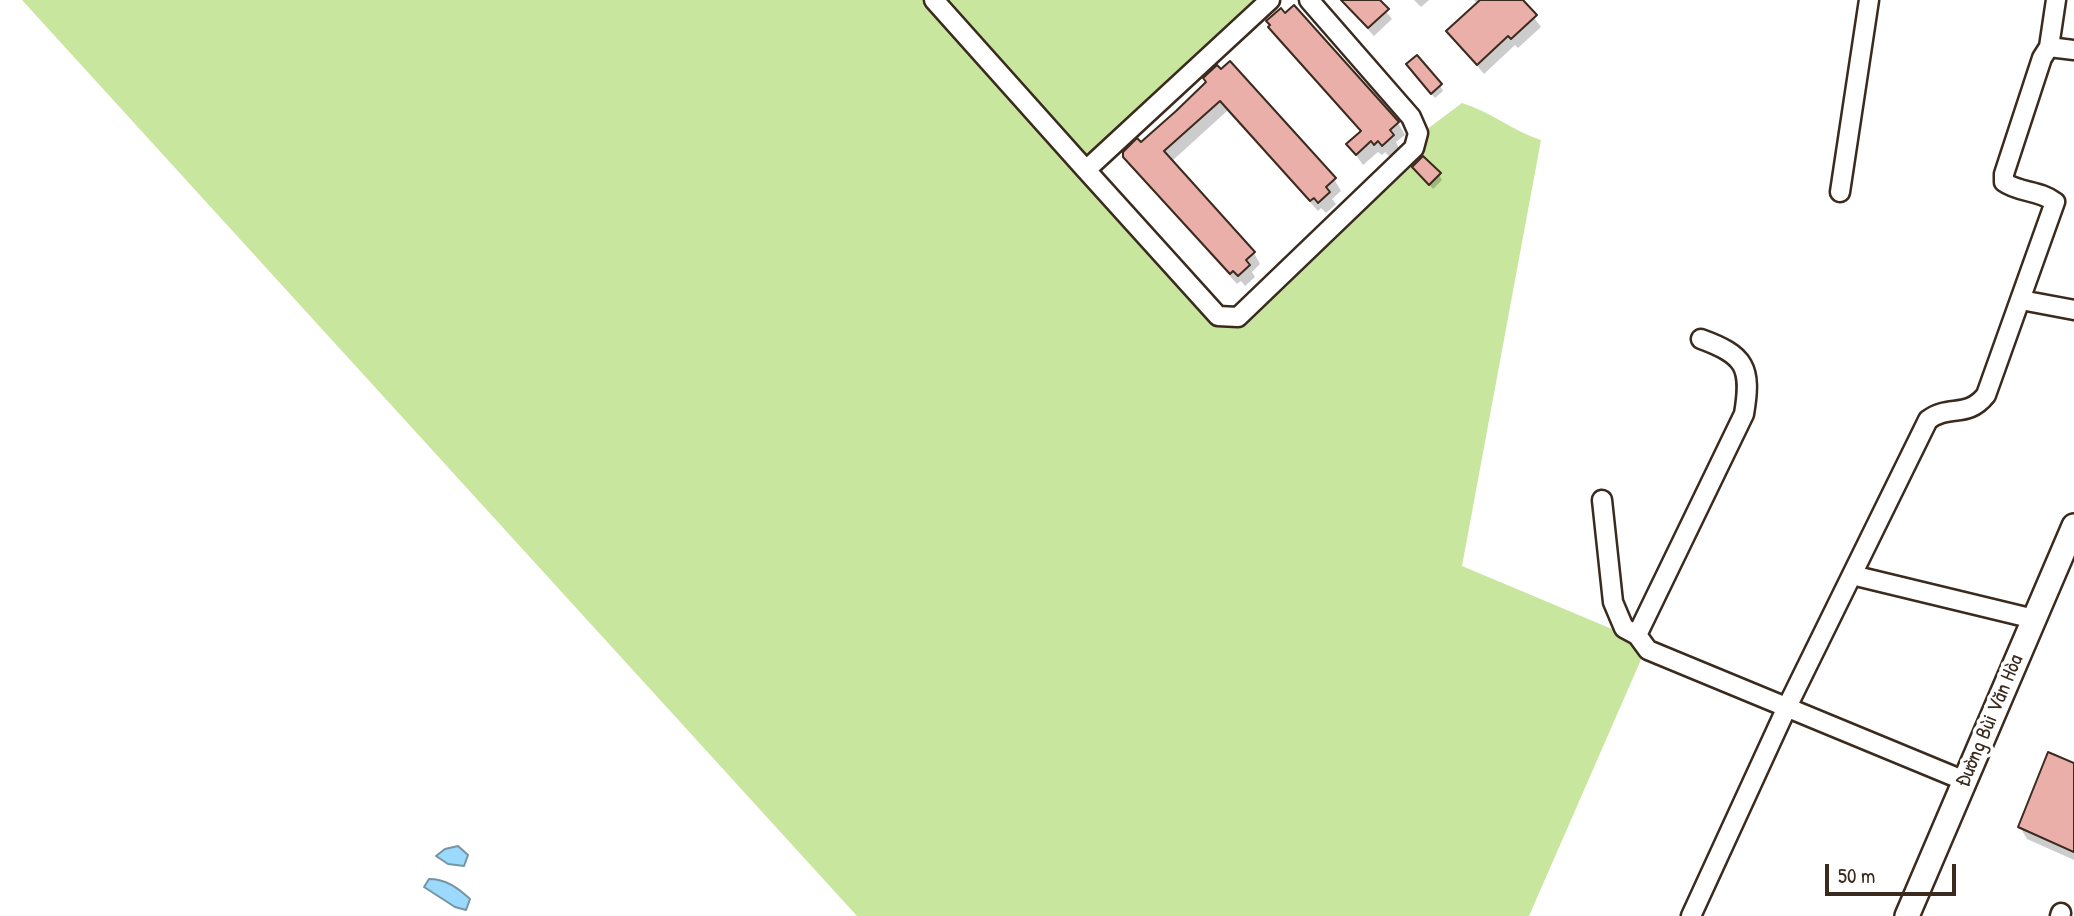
<!DOCTYPE html>
<html>
<head>
<meta charset="utf-8">
<style>
	body { margin:0 }
	#map { position:relative; width:2074px; height:916px; overflow:hidden; background:#fff; font-family:"Patrick Hand",sans-serif }
	canvas { display:block }
	.scale { position:absolute; left:1825px; top:864px; width:131px; height:32px; box-sizing:border-box; border:4px solid #3b2a1e; border-top:0; padding-left:9px; font-size:21px; line-height:24px; white-space:nowrap; color:#3b2a1e; -webkit-text-stroke:5px #fff; paint-order:stroke }
</style>
</head>
<body>
<div id="map">
<canvas width="2074" height="916"></canvas>
<div class="scale">50 m</div>
</div>
<script>
const ctx = document.querySelector('canvas').getContext('2d');
ctx.lineJoin = 'round';
function fill(path, color) { ctx.fillStyle = color; ctx.fill(path, 'evenodd'); }
function trace(path, color, width, dash) { ctx.strokeStyle = color; ctx.lineWidth = width; ctx.lineCap = dash ? 'butt' : 'round'; ctx.setLineDash(dash || []); ctx.stroke(path); }
function label(font, color, halo, rows, align = 'center') {
  ctx.font = font + ' "Patrick Hand",sans-serif'; ctx.lineWidth = 7; ctx.setLineDash([]); ctx.textBaseline = 'middle'; ctx.strokeStyle = halo; ctx.fillStyle = color; for (const [text, x, y, turn = 0] of rows) {
    ctx.save(); ctx.translate(x, y); ctx.rotate((+turn || 0) * Math.PI / 180); ctx.textAlign = isNaN(turn) ? turn : align; if (halo) ctx.strokeText(text, 0, 0); ctx.fillText(text, 0, 0); ctx.restore();
  }
}
fill(new Path2D(`
	M22,0H929L1226,322L1422,133L1462,103C1491,112 1513,131 1541,140L1462,566L1631,637L1643,655L1529,916H857Z
	M940,0H1264L1087,165Z`), '#c8e69e');
const water = new Path2D(`
	M458,846L468,855L464,866L448,864L436,856L445,849Z
	M429,879C446,879 458,888 470,899L466,910L455,907L424,887Z`);
fill(water, '#9bdafd');
trace(water, '#7594a4', 2);
fill(new Path2D(`
	M1340,0H1377L1392,19L1374,36Z
	M1414,0H1429L1421,7Z
	M1474,0H1521L1541,27L1518,48L1515,45L1484,74L1448,31L1478,4Z
	M1270,27L1398,123L1405,135L1396,142L1399,148L1390,157L1385,152L1382,155L1378,152L1363,165L1349,145L1362,133L1277,39Z
	M1411,70L1440,85L1443,91L1435,98Z
	M1208,83L1334,179L1341,191L1332,199L1336,204L1326,213L1321,208L1318,211L1227,111L1171,162L1254,253L1260,264L1252,272L1255,277L1245,286L1241,281L1237,284L1132,168L1125,156Z
	M1414,167L1439,175L1442,180L1433,189Z
	M2074,765V860L2027,839L2020,827Z`), '#0003');
const building = new Path2D(`
	M1341,0H1380L1389,9L1368,28Z
	M1480,0H1523L1537,15L1511,39L1508,36L1477,65L1446,31Z
	M1294,5L1399,122L1390,130L1394,135L1382,146L1378,141L1374,145L1371,141L1356,155L1346,144L1361,131L1268,27L1270,25L1266,21L1281,8L1285,13Z
	M1417,55L1442,84L1431,94L1406,64Z
	M1230,61L1336,178L1326,187L1330,192L1318,203L1314,198L1310,201L1220,101L1164,151L1255,252L1246,260L1250,265L1238,276L1233,271L1230,274L1123,157V152L1137,138L1141,142L1176,111L1206,82L1203,78L1217,65L1221,69Z
	M1423,156L1441,173L1429,185L1412,167Z
	M2048,752L2074,763V852L2018,827Z`);
fill(building, '#ebafaa');
trace(building, '#3b2a1e', 2);
const minor = new Path2D(`
	M934,0L1086,170L1270,0
	M2049,47L2056,0
	M1086,170L1218,316L1238,317L1414,148L1418,133L1411,117L1309,0
	M1840,192L1869,0
	M2021,300L2074,310
	M1701,339C1745,355 1752,367 1744,414L1637,635L1648,650L1965,781
	M1602,500L1613,602L1624,628L1637,635
	M1852,575L2034,619
	M1691,916L1787,707L1928,420C1949,404 1967,419 1986,395L2055,202C2040,190 2019,193 2004,182V174L2042,58L2049,47L2074,50
	M2060,916L2061,913`);
const major = new Path2D(`
	M1907,916L2074,526`);
trace(minor, '#3b2a1e', 23);
trace(major, '#3b2a1e', 28);
trace(minor, '#fff', 18);
trace(major, '#fff', 23);
label('21px', '#3b2a1e', '#fff', [
	["Đường Bùi Văn Hòa",1990,721,-67]
]);
</script>
</body>
</html>
